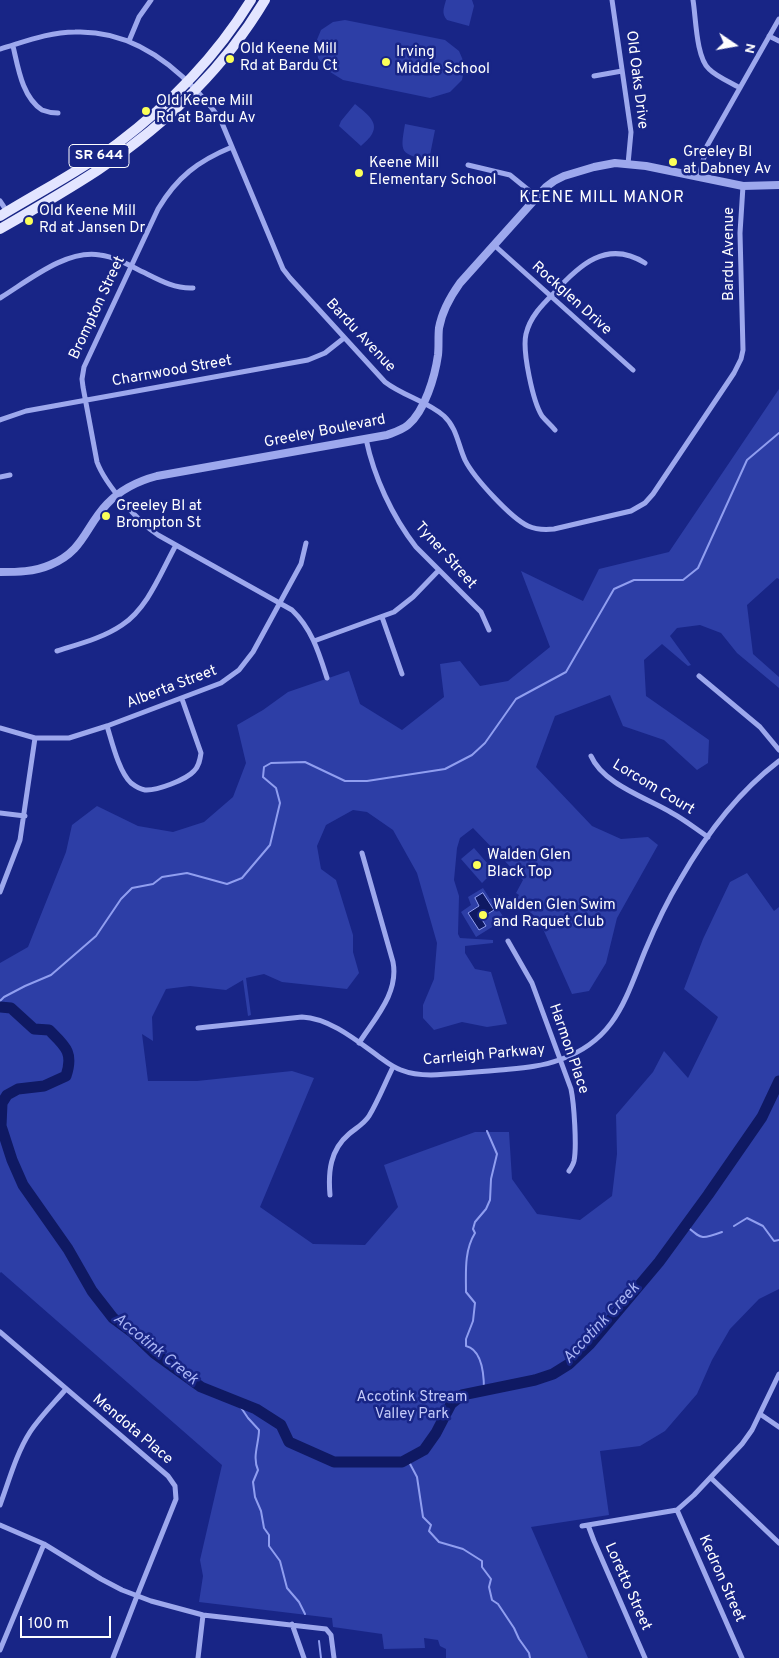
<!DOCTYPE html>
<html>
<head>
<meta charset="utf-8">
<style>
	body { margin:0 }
	#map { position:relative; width:779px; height:1658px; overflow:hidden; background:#182586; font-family:Overpass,sans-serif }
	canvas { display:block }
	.north { position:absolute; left:709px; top:20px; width:50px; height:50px; -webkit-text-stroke:4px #182586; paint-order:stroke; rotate:102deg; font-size:14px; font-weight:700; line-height:20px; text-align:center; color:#fff }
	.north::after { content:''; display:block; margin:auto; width:18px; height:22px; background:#fff; clip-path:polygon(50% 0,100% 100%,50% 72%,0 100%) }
	.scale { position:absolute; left:20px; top:1616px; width:91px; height:22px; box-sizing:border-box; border:2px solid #fff; border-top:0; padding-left:6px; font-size:15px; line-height:18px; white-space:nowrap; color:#fff; -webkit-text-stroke:4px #182586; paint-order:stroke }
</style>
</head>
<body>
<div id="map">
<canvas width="779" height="1658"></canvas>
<div class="north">N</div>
<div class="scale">100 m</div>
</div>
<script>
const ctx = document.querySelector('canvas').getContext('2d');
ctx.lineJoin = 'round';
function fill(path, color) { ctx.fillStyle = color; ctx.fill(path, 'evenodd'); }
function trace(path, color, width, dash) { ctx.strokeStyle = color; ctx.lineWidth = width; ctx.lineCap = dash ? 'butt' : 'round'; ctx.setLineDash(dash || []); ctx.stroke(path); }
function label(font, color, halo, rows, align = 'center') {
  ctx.font = font + ' Overpass,sans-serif'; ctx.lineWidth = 5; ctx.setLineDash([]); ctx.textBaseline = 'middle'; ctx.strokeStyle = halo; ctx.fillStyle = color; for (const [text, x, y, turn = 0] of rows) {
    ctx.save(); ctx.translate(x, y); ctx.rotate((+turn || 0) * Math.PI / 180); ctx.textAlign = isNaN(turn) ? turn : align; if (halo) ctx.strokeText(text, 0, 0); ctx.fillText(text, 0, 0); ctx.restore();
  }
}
fill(new Path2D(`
	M446,0H472L474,6L469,26L447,20C441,13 444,8 446,0Z
	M345,20L445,40L459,51L465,65L462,80L450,92L430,98L343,80L327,70L318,58L316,42L321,30L333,22Z
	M355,104C363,111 380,121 372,134C370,138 364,143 361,146L339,126L341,121Z
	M405,124L435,130L429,160C400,154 400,153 405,124Z
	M779,389V579L777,578L747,605L753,654L779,677V688L737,653L721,633L700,625L677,628L670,636L691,665L688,666L662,644L644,660L646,696L709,740L708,763L697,770L664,740L623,726L610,695L555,716L536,767L592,826L621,839L648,837L658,845L617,918L606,963L589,991L572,994L539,920L516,900L519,895L516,893L523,880L473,828L460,838L457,848L454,880L459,896L458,934L460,938L493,940V943L465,946V953L475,969L491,972L507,1024L487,1027L462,1022L434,1030L423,1018V1005L434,979L437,943L417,873L393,830L367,812L353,810L326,825L317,846L321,869L336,880L353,935V952L359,973L347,989L282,982L264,974L246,978L251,1015L248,1016L243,980L226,990L190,986L166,989L152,1017L153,1041L142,1034L148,1081H197L292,1071L314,1078L260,1207L313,1244L365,1245L398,1207L384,1165L475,1132H509L512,1179L537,1214L580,1220L612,1196L617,1154L616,1115L653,1072L664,1051L688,1078L718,1017L684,989L703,939L730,882L747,873L774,911L779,907V1289L759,1299L730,1329L712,1360L697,1394L665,1431L640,1446L600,1451L609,1515L531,1527L588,1658H446V1649L440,1646L438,1640L424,1638L425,1648L384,1649L382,1634L333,1627L332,1618L199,1602L203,1576L200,1560L222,1465L1,1272L0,1273V963L28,947L66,852L72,825L97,806L138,826L173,832L204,822L233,797L246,763L237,725L263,710L288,692L349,671L360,704L402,730L444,697L440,664L460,661L480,686L508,681L550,647L521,571L583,601L599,569L669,552Z
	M474,848L494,871L482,883L461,859Z
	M483,888L490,899L498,895L504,904L498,909L505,919L476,937L461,912L471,905L468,897Z`), '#2d3ea6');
const water = new Path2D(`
	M483,893L494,910L481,918L486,926L479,930L468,913L479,906L475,898Z`);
fill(water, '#0f1963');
trace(water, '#909ef0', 1);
trace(new Path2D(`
	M0,1001L4,997L25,986L51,975L96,936L121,899L132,888L153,884L162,877L187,873L227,884L242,878L270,845L280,803L276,788L263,777L264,767L271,763L305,762L345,781H367L445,769L472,755L485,743L516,699L566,672L614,589L634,580H683L698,568L747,460L779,433
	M685,1225C702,1239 700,1240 722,1232
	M734,1226L747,1218L763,1226L774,1241L779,1240
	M484,1390C484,1376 483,1350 466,1346V1339L473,1321L475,1303L466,1292C466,1272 464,1251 475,1233L473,1229L475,1222L486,1209L490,1200L491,1179L497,1154L487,1131
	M236,1400L248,1418L259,1430C259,1443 252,1457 258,1470L253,1482L255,1497L261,1511L264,1528L269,1535V1546L280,1561L287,1588L299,1602L305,1614
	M408,1460L417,1477L423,1517L431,1525L429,1531L439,1542L463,1549L482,1561V1567L491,1579L489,1587L492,1600L498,1604L514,1628L519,1639L529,1653L530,1658
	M319,1641L321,1658`), '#909ef0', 2);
trace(new Path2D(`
	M0,1007L11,1008L34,1029L49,1030C65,1046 74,1052 66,1076L44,1086L18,1089L7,1095L2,1103L1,1126L12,1160L23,1185L68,1249L92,1291L113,1318L132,1332L154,1353L201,1387L256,1409L281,1425L289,1442L334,1462H402L424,1450L436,1433L451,1404L462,1395L535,1380L553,1374L569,1364L590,1344L659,1262L708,1195L762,1117L779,1081`), '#0f1963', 11);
trace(new Path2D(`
	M612,0L631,132L628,164
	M693,0C696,18 696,57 709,69C717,77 730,82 740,88
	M769,36L779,41
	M129,41L139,17L151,0
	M13,46C18,67 22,97 42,110C47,112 53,113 58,113
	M0,49C24,42 49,32 75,32C124,30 164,56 196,90C206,101 215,110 222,123L283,269L290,278L385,382C403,396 427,401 444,416C457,428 458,445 465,460C474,478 511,518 528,526C537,530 545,530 554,529L631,511L645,503L653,494L734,373L741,359L743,350L740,233L743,186
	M594,76L622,71
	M232,147C198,161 177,177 158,209L84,367L82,379L83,387L97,462C105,484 138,522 158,535L292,610C312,629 319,653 327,678
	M468,165L510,175L537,197
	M699,176L707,146L779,19
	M0,201L8,213
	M494,245L633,370
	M0,298C28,281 66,249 100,255C115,257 129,265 143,272C159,280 175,289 193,288
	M0,420L26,411L308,360L325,353L344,338
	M555,430C551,425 546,421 542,416C533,402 522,351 526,334C530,317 542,305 554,293C579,265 607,239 645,263
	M366,439C374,477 392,516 416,547L481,612L489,630
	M0,477L10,475
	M382,617L402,674
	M314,641L394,612L413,597L439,570
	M57,651C79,644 103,638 122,625C148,608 161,572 176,545
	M699,676L760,727L779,750
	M107,726C112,742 119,772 131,783C135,786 139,789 145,790C156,791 186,780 194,771C199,766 200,760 201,753L182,699
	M0,728L35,738H69L107,726L221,683L239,670L253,652L301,564L306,543
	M591,756C603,784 647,798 672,813C685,820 696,829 708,837
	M0,813L25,816
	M0,892L20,840L35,738
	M508,941L532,983L571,1089C574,1103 577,1147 574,1161C573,1165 571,1168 569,1171
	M198,1028L302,1017C329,1018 356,1040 378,1056C385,1061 392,1067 401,1070C411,1074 421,1075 431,1075C454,1074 477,1072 500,1070C520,1068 540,1067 559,1060C615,1041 625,1000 645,951C655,927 666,903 680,880C705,836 738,792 779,761
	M359,1043C375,1018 399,993 393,962L362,853
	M330,1195C328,1172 330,1150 349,1134C356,1128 364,1124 369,1116C378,1101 385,1083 393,1067
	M0,1332L168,1476L175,1486L176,1499L137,1596L113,1658
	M760,1414L779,1427
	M711,1478L779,1543
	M0,1505C9,1481 16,1454 30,1432C40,1417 54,1403 66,1389
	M677,1510L742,1658
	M0,1525L44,1544L101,1579L122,1590L151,1601L203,1615L326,1629L331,1635L334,1658
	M588,1525L594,1541L645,1658
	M582,1526L677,1510L694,1495L742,1444L752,1430L779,1374
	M292,1624L304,1658
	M0,1650L44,1544
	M198,1658L203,1615`), '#9da8ed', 5);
trace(new Path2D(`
	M0,572C17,572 34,572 50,565C84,551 85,527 107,504C121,489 138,481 157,476L387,435C395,432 402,430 408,425C425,411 435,376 438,355C439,346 438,337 439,328C442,311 450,297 460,283L546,187L554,181L564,176L594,167L615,163L646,166L743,186L779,185`), '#9da8ed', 8);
trace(new Path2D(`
	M0,216C39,192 80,171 117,144C170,104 216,57 251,0
	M0,229C33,210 66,191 98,170C165,125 224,69 265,0`), '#e3e5ff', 10);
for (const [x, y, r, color] of [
	[230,59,5,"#fbff59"],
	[386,62,5,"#fbff59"],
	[146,111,5,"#fbff59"],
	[673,162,5,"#fbff59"],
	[359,173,5,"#fbff59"],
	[29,221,5,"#fbff59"],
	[106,516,5,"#fbff59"],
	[477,865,5,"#fbff59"],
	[483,915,5,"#fbff59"]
]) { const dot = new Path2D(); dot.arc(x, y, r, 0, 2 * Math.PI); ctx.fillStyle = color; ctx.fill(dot); trace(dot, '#182586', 2); }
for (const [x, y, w] of [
	[99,156,60]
]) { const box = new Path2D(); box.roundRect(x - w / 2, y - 11.5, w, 23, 4); ctx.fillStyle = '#182586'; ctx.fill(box); trace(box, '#fff', 1); }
label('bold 14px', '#fff', null, [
	["SR 644",99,156]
]);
label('15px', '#fff', '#182586', [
	["Old Keene Mill",240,50],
	["Rd at Bardu Ct",240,67],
	["Irving",396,53],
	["Middle School",396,70],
	["Old Keene Mill",156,102],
	["Rd at Bardu Av",156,119],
	["Greeley Bl",683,153],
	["at Dabney Av",683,170],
	["Keene Mill",369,164],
	["Elementary School",369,181],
	["Old Keene Mill",39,212],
	["Rd at Jansen Dr",39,229],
	["Greeley Bl at",116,507],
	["Brompton St",116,524],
	["Walden Glen",487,856],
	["Black Top",487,873],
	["Walden Glen Swim",493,906],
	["and Raquet Club",493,923]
], 'left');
label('15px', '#fff', '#182586', [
	["Old Oaks Drive",636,80,83],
	["Bardu Avenue",730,254,-90],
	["Rockglen Drive",571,299,42],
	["Brompton Street",98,308,-65],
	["Bardu Avenue",360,336,47],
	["Charnwood Street",172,372,-10],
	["Greeley Boulevard",325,432,-11],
	["Tyner Street",445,556,48],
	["Alberta Street",172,688,-21],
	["Lorcom Court",653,788,31],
	["Harmon Place",568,1049,71],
	["Carrleigh Parkway",484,1056,-5],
	["Mendota Place",132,1430,40],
	["Kedron Street",721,1579,66],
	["Loretto Street",627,1587,66]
]);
label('15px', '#c3caf9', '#182586', [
	["Accotink Stream",412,1398],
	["Valley Park",412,1415]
]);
ctx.letterSpacing = '1px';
label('16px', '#fff', '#182586', [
	["KEENE MILL MANOR",602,199]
]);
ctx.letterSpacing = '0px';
label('italic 16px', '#a9b4f4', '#182586', [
	["Accotink Creek",602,1324,-47],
	["Accotink Creek",155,1350,39]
]);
</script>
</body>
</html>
